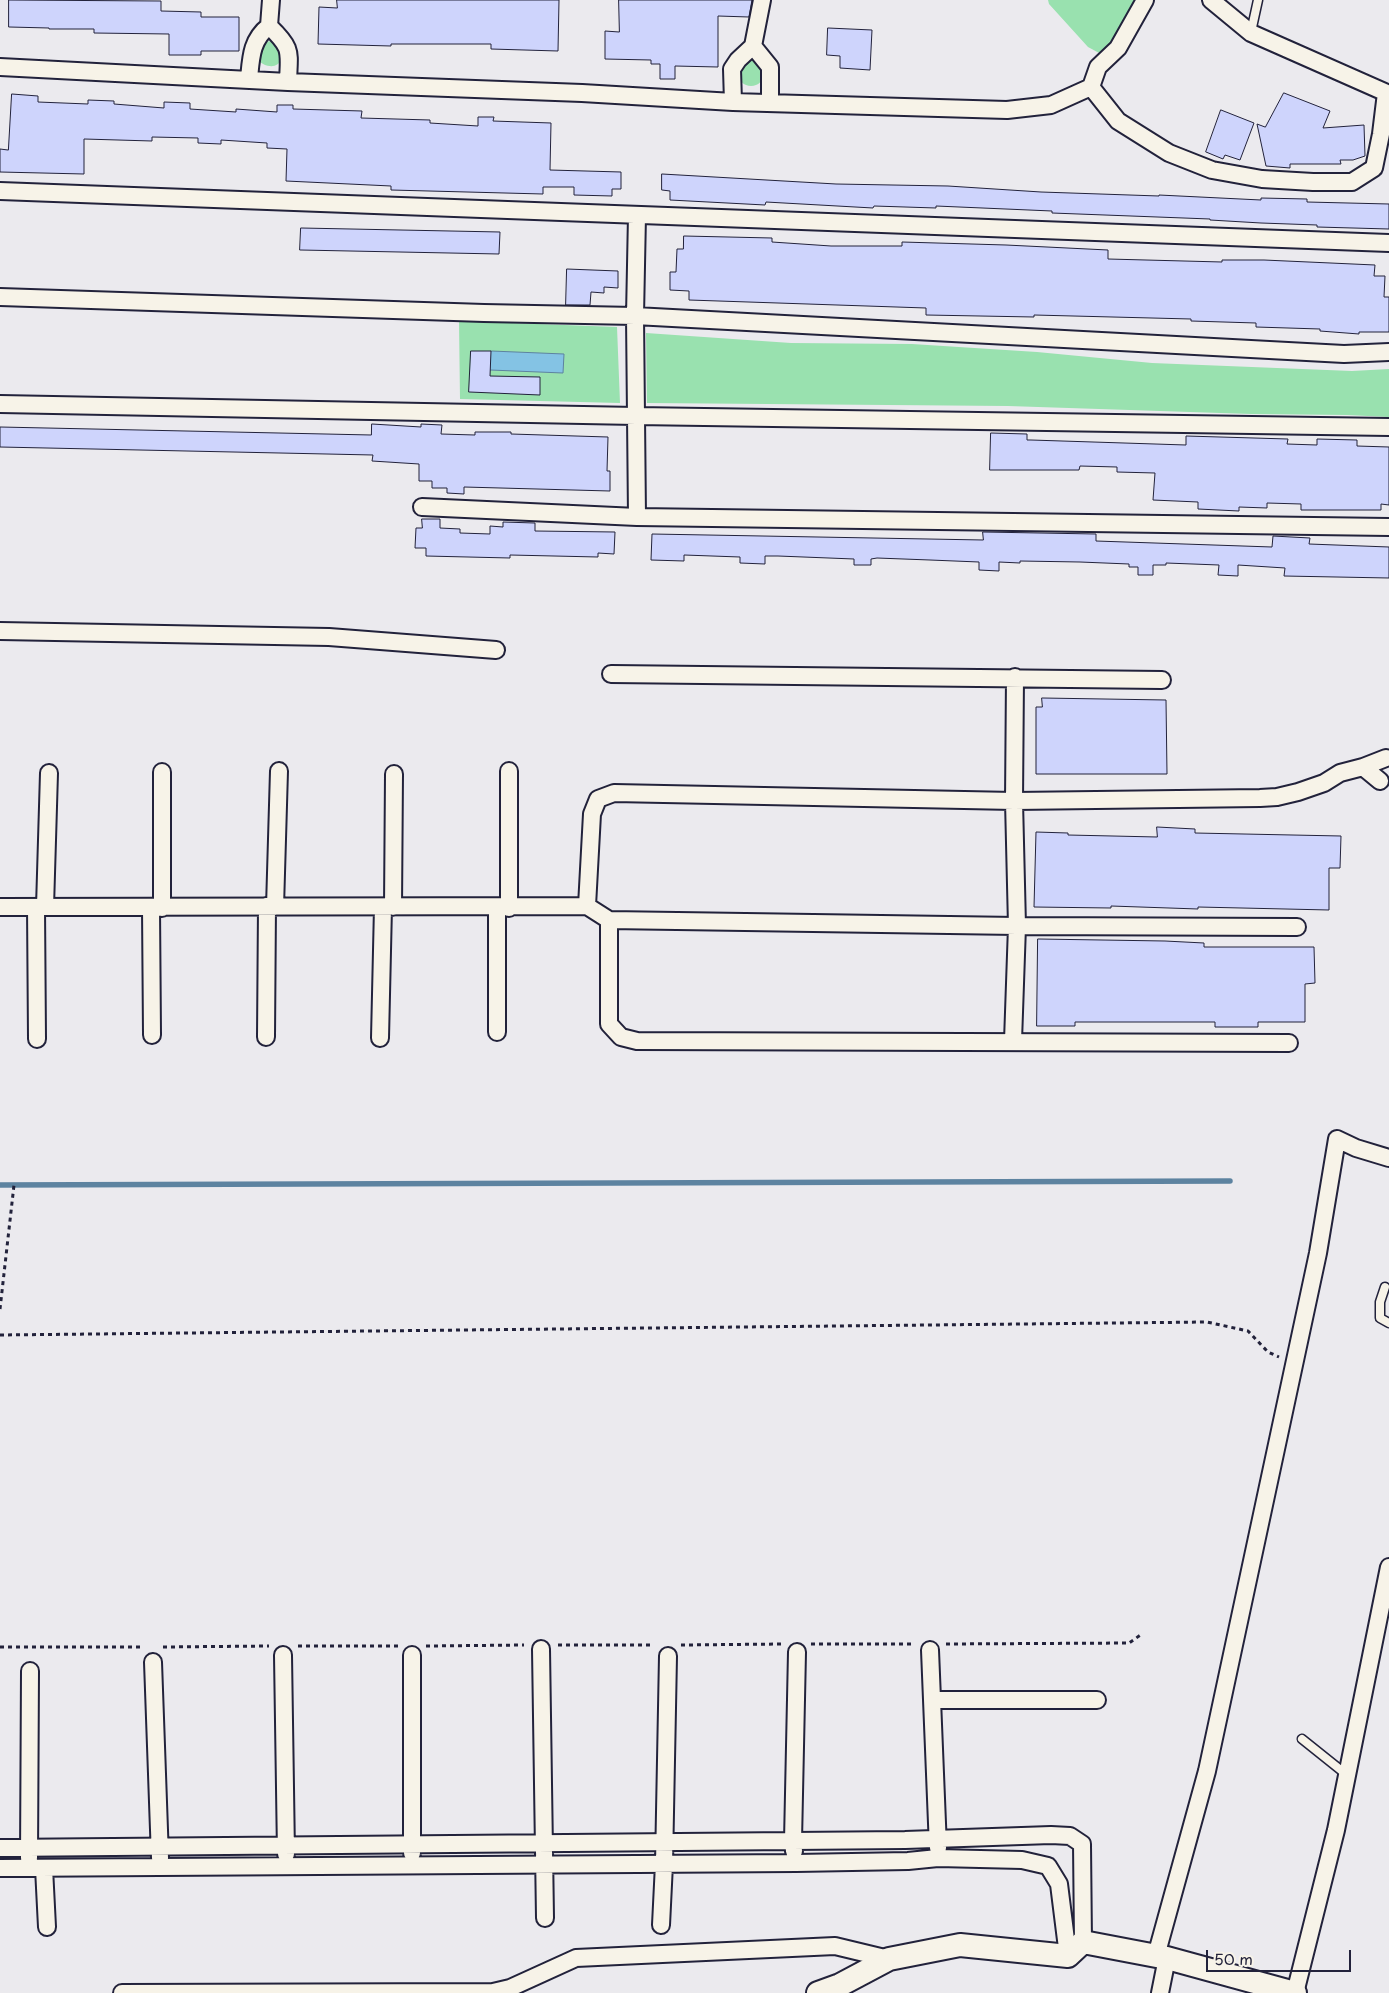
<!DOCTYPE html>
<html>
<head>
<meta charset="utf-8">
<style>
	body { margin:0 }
	#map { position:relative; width:1389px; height:1993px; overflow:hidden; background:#ebeaee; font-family:"Playpen Sans",sans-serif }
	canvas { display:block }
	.scale { position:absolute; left:1206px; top:1950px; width:145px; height:22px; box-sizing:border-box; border:2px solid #22223b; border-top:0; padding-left:6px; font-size:15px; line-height:18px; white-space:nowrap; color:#22223b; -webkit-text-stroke:4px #f7f3e8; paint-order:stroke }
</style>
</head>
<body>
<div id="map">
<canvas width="1389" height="1993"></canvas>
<div class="scale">50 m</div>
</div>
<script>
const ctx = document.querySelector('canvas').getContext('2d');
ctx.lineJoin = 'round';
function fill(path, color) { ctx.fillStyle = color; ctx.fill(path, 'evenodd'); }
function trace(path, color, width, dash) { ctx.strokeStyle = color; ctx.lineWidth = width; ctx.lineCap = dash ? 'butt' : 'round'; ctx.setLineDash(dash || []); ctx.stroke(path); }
fill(new Path2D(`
	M1048,0H1145L1148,3L1116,62L1088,47L1049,4Z
	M272,41L279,46C280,49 282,54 281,58C279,70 264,67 258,60L263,42Z
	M738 73a13 13 0 1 1 26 0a13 13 0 1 1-26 0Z
	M459,321L617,327L620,403L460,399Z
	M646,333L791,343L912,344L1037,352L1152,363L1352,371L1389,369V417L1347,415L1251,414L1008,406L647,403Z`), '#99e1af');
const water = new Path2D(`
	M491,351L564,354L563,373L490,370Z`);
fill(water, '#84c3e4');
trace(water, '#5d83a0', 1);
trace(new Path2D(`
	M0,1185L1230,1181`), '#5d83a0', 5.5);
const building = new Path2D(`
	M9,0L161,1V11L201,12V17H239V51H201V55H169V34L94,33V29H49V28L9,27Z
	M337,0H559L558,51L491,49V44H391V46L318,44L319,7L337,8Z
	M619,0H752L749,17L718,16V67L675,66V79H660V64H651V60L605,59V31L619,32Z
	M828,28L872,30L870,70L840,68V56L827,55Z
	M1284,93L1330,111L1323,128L1364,125L1365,156L1353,160H1340L1341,164H1290V168L1266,166L1257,124L1265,127Z
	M12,94L38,96V102L88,104V100L114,101V104L164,108V102L190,103V109L236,112V109L277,112V105H293V109L362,111L361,118L430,120V123L478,126V117H494L493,121L551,123L550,170L621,172V189H612V196L574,195V187H543V194L391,190V186L286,181L287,149L267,148V143L221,140V144L198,143V138L152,137V141L84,139V174L0,172V149L8,150Z
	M1221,110L1254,123L1240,160L1225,155L1223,159L1206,152Z
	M662,174L836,184L948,186L1041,192L1159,196V195L1261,200V198L1307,199V202L1389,204V229L1317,227V225L1261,223L1210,220V219L1052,213V211L936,206V208L874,206L873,208L766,202L765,205L670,200V191L662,190Z
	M301,228L500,232L499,254L300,250Z
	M684,236L772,238V242L831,246H902V242L1006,245L1108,250V259L1222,262V260H1264L1375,265L1374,276H1385L1384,297H1389V332H1359V334L1320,331V329L1256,327V323L1191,321V319L1034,315V317L926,315V308L689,300V291L670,290V272H676L677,249H683Z
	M567,269L618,271V288L604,287V293L591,292L590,305H566Z
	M471,351H491L490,376L540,377V395L469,392Z
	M372,424L421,427V424L442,425L441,434L475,435V432H511V434L608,437L607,471H610V491L464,487V494L447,493V488H432V481H419V464L372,461L373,455L0,447V427L371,435Z
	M991,433L1027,434V440H1031L1186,445V436L1288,439L1287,444L1317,445V439L1357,440V446L1389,447V505L1381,504V510H1301V504L1267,503V508L1239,507V511L1198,509V502L1153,500L1155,473L1117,472V467L1080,466L1079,470H990Z
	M422,519H440V528L460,529V533L490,534V526L503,527V522L535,523V531L615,532L614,554L598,553V557L510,555V558L426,556V548H415L416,528H422Z
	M983,532L1096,534V541L1272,547L1273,536L1310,538L1309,544L1389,547V578L1284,576L1285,568L1238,565V576L1218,575L1219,565L1166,563V565H1153V575H1138V567H1129V564L1080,562L1020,561V563L999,562V571L979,570V562L930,560L877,558L871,559V565H854V559L778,556H765V564L740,563V557L684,555V561L651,560L652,534L983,540Z
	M1042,698L1166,700L1167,774H1036V707H1042Z
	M1157,827L1195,829V833L1341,836L1340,868H1329V910L1198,907V909L1111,906V908L1034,907L1036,832L1068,833V835L1157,837Z
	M1038,939L1165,941L1204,943V947H1314L1315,983L1305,984V1022H1258V1027H1215V1022H1075V1026H1037Z`);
fill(building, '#ced4fc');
trace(building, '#22223b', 1);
const lane = new Path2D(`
	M1251,32L1258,0
	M1385,1287L1380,1302V1318L1389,1323
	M1302,1739L1347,1775`);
const street = new Path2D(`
	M1211,0L1251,33L1389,94
	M269,26C293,49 289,51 288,82
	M753,46L770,67V103
	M0,67L288,82L582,93L733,102L1007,110L1051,105L1091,87L1098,67L1118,48L1145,0
	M249,79C251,58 251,40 269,26L271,0
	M1091,87L1118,121L1169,153L1212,170L1262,179L1313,182H1352L1374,168L1381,134L1386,93
	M733,102L732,69L738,60L753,46L762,0
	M0,191L1389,243
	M637,215L635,316L637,517
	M0,297L484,313L635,316L1344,354L1389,352
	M0,404L636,416L1389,427
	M422,507L637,517L1389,527
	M0,631L329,637L496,650
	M611,674L1162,680
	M162,772V908
	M1380,781L1363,767L1386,758
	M587,906L592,814L598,799L614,793L1014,801L1260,798L1277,797L1298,792L1324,783L1340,773L1363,767
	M0,907L587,906L609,920L1017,926L1297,927
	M36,907L37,1039
	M45,907L49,773
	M275,907L279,771
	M393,907L394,774
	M151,908L152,1035
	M509,908V771
	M609,920V1024L621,1037L637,1041L1289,1043
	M497,1032V907
	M266,1037L267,906
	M380,1038L383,907
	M1013,1041L1017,926L1014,801L1015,677
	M541,1649L545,1918
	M930,1650L938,1848
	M283,1655L286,1854
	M153,1662L160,1858
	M932,1700H1097
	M0,1848L905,1840L1051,1835L1070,1836L1082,1844L1083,1942
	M794,1851L793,1841L797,1652
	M412,1853V1655
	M29,1858L30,1671
	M0,1868L796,1863L908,1861L938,1858L1022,1860L1048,1866L1059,1884L1068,1956
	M44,1868L47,1927
	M661,1925L664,1864L668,1656
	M1156,1956L1207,1771L1318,1253L1337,1139L1356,1148L1389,1158
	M122,1993L493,1992L510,1988L576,1958L835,1946L889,1959
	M1160,1993L1167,1958
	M1295,1993L1336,1830L1389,1567`);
const secondary = new Path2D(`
	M818,1993L840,1985L889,1959L960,1945L1068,1956L1083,1942L1167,1958L1295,1993`);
trace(lane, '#22223b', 11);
trace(street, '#22223b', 20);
trace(secondary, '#22223b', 26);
trace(new Path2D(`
	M0,1309L14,1185
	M0,1335L1207,1322L1248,1331L1268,1352L1279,1357
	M811,1644H914
	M946,1644L1129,1643L1142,1634
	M558,1645H654
	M681,1645L782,1644
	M298,1646H399
	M426,1646L524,1645
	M0,1647H144
	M163,1647L269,1646`), '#22223b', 3, [4, 4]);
trace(lane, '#f7f3e8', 8);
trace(street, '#f7f3e8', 16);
trace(secondary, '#f7f3e8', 22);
</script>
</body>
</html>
